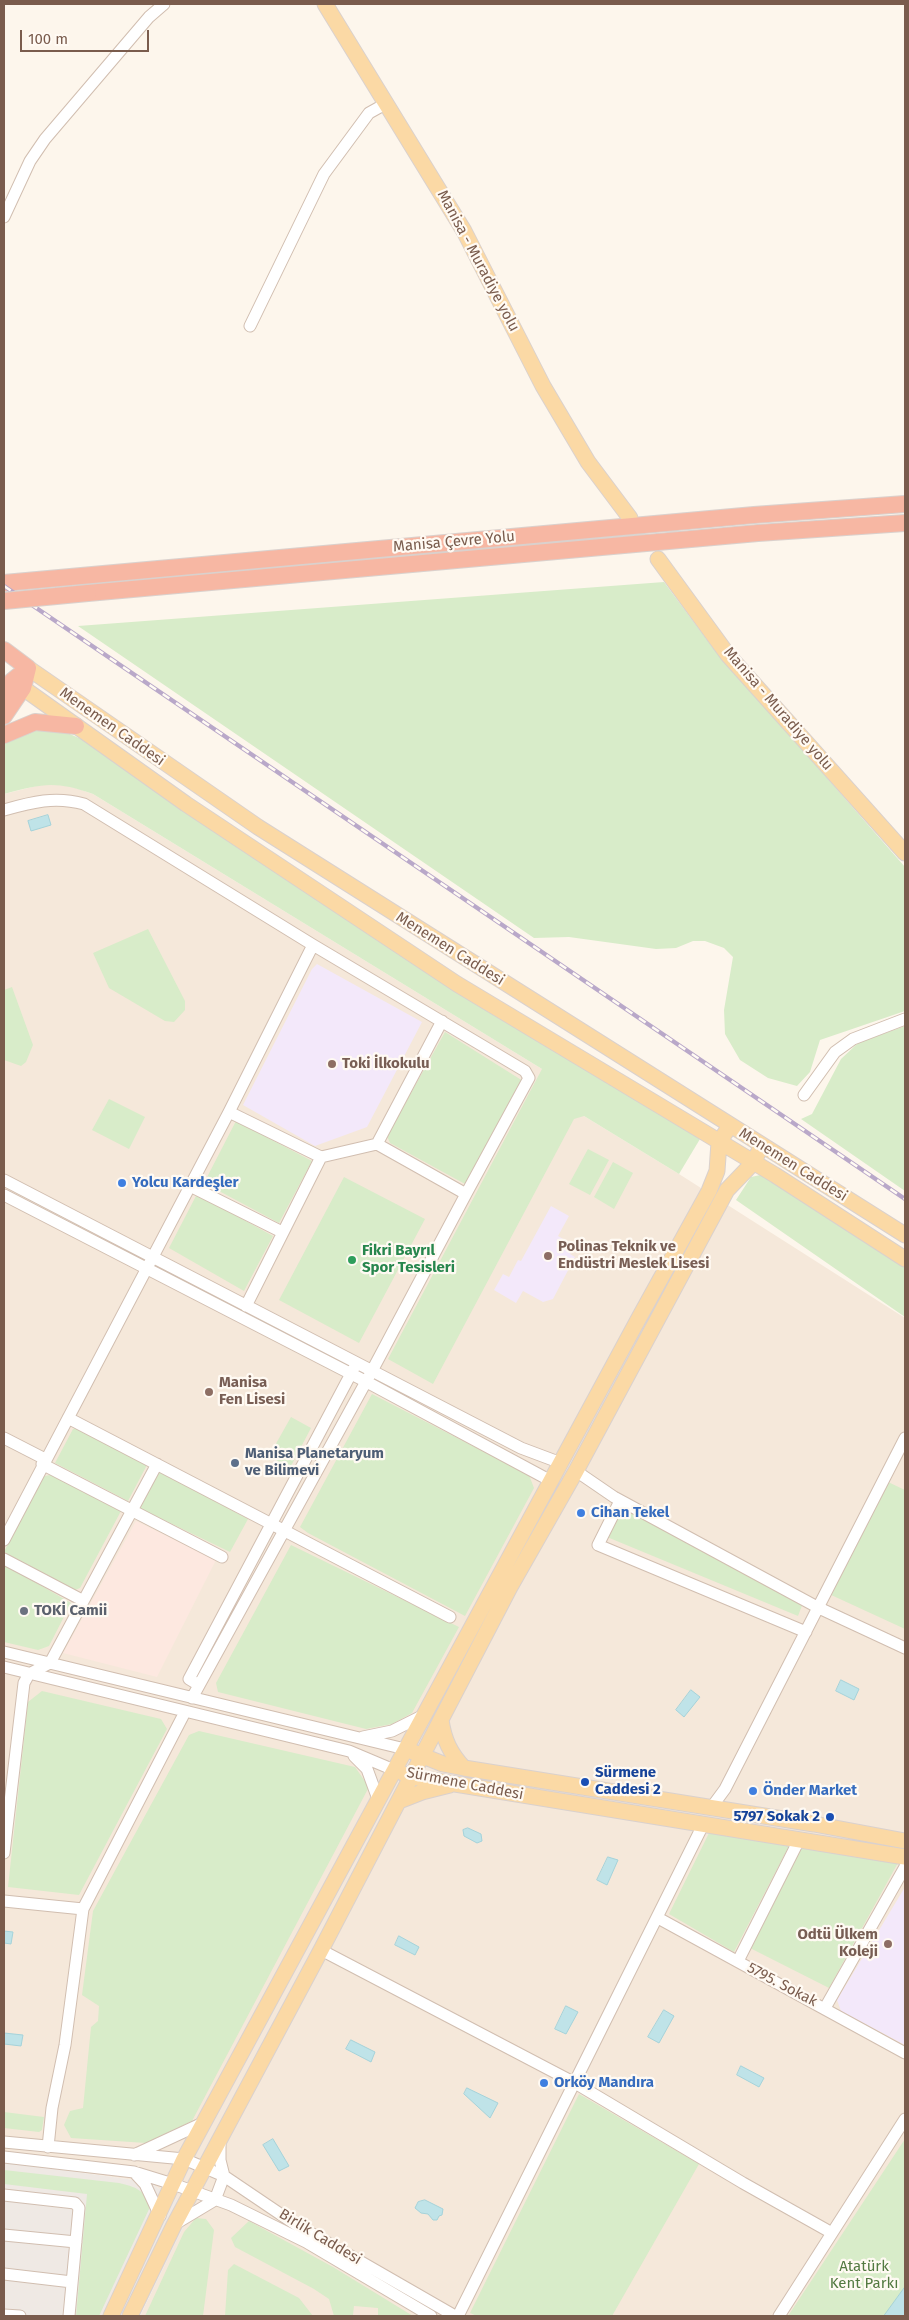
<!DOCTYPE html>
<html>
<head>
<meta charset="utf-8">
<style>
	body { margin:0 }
	#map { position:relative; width:909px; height:2320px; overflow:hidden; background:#fdf6ec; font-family:"Fira Sans",sans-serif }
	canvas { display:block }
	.frame { position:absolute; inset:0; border:5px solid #7a5c4d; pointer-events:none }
	.scale { position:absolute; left:20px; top:30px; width:129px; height:22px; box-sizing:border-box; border:2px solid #7a5c4d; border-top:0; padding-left:6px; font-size:15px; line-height:18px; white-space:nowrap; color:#7a5c4d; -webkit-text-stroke:4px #fffaf3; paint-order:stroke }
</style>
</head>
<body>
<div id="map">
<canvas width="909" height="2320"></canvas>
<div class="frame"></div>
<div class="scale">100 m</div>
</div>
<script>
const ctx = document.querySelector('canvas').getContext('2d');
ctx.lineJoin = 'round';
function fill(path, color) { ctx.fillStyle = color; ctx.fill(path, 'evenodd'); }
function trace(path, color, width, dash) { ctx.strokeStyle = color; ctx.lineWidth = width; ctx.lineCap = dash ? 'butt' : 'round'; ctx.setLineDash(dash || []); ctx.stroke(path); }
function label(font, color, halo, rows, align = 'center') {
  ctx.font = font + ' "Fira Sans",sans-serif'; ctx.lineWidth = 4.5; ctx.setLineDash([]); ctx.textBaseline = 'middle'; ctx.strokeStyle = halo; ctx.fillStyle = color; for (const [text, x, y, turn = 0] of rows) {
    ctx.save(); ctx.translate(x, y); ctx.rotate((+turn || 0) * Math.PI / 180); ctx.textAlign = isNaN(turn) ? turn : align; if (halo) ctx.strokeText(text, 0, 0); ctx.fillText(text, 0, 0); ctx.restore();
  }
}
fill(new Path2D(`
	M44,784L67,785L93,794L542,1069L584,1116L679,1174L905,1318V2316H140L191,2210L149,2182L4,2162V794Z`), '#f5e8da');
fill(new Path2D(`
	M136,1521L216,1560L157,1677L63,1653Z`), '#fde8e0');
fill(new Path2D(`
	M4,2162L149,2182L192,2210L140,2316H4Z`), '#efe9e4');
fill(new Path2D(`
	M317,964L422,1022L367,1127L315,1146L243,1105L312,969Z
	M551,1206L569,1216L558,1236L575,1246L570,1254L575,1257L553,1299L543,1302L523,1291L516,1303L494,1290L503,1274L509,1277L518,1260L521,1261Z
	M905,1887V2045L841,2011L837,2000Z`), '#f3e8fa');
fill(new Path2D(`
	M664,582L713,648L905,867V1011L820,1040L810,1072L797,1086L768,1078L740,1060L725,1034L724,1010L733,957L724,948L705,941H693L676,948L656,949L569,937L534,938L78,626Z
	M23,729L65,732L86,741L552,1048L700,1139L679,1174L584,1116L574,1119L433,1384L388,1359L542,1069L93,794C54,780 42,784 4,794V738Z
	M148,929L185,1001V1010L174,1022L165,1021L109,988L93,953Z
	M12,987L33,1045L26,1062L21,1066L4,1060V990Z
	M905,1026V1191L801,1119L812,1114L841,1059L858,1043Z
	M445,1032L523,1081L465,1184L390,1143L387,1136Z
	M109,1099L145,1117L129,1149L92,1130Z
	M236,1121L312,1161L279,1223L204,1183Z
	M588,1149L609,1160L590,1195L569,1184Z
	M613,1162L633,1173L614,1209L594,1197Z
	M765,1174L905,1262V1317L736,1200L751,1177Z
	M344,1177L425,1219L359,1343L279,1300Z
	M197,1194L273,1236L244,1291L169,1248Z
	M372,1394L529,1475L534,1488L465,1616L308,1533L300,1527Z
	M291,1417L311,1428L290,1468L269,1456Z
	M80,1428L148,1463L128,1501L55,1463L73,1429Z
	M159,1471L248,1519L230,1552L139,1508Z
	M54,1474L121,1511L80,1588L75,1590L4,1552L41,1477Z
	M888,1482L905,1490V1629L829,1594Z
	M622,1505L803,1603L798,1616L607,1537Z
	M291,1545L459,1627L412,1713L392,1724L366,1729L218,1692L216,1683Z
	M4,1564L71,1603L49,1646L38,1650L4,1642Z
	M42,1691L161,1719L167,1729L79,1895L8,1887L28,1702Z
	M199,1731L355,1767L369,1787L192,2121L146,2143L71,2138L64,2125L70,2111L83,2108L91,2027L98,2021L99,2006L82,1995L93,1911L189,1735Z
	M710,1831L791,1842L734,1952L669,1914Z
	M799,1846L899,1861L829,1988L748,1947Z
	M579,2094L699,2164L612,2316H477L470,2313Z
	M4,2112L44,2117L42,2130L39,2132L4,2128Z
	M905,2139V2316H788Z
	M4,2170L119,2183C136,2187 145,2190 150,2207L99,2316H76L87,2194L4,2184Z
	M196,2218L206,2219L214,2230L203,2316H145L184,2232Z
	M249,2221L333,2267L413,2316H378V2308L354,2306L353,2315L334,2316L329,2299L314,2289L235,2247L231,2238Z
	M234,2264L299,2298L313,2316H225L228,2270Z`), '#d8ecc9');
const water = new Path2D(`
	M48,815L51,825L31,831L28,821Z
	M841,1680L859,1689L854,1700L836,1691Z
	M691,1690L700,1697L684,1717L676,1710Z
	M468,1828L481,1834L482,1841L477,1843L464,1836L463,1830Z
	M608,1857L618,1860L607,1885L597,1880Z
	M4,1931L13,1932L11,1944L4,1943Z
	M399,1936L419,1947L415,1955L395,1945Z
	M566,2006L578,2012L566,2034L555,2029Z
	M664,2010L674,2016L659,2043L648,2037Z
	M4,2033L23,2035L21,2046L4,2044Z
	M351,2040L375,2052L371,2062L346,2049Z
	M741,2066L764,2078L759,2087L737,2075Z
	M467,2088L498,2103L490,2118L464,2094Z
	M273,2139L289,2166L279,2171L263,2145Z
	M425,2200L443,2209L442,2215L439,2216L437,2220H433L428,2214L421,2213L415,2208L418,2202Z
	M905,2287V2316H884Z`);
fill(water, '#bfe3e8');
trace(water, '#a5d3da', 1);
const minor = new Path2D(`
	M4,217L30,161L45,139L149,17L164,4
	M250,326L324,174L369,113L387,103
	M4,810C32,802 55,796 84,804L313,945L525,1071L529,1078L466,1194
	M804,1095L835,1052L853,1039L905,1019
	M229,1112L321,1157
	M4,1180L521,1448L561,1463
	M190,1186L282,1232
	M4,1195L365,1381L551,1481
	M246,1306L321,1157L377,1144L442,1021
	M68,1418L450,1617
	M4,1438L45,1459
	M42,1464L222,1557
	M576,1471L614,1497L819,1608L905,1648
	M620,1501L598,1545L806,1632
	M4,1540L229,1112L313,945
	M4,1559L82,1600
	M4,1652L405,1749
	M4,1667L349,1751L394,1770
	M199,1685L189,1679L354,1368
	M192,1698L373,1369L466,1194L377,1144
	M363,1737L392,1731L424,1715
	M354,1756L367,1769L378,1799
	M711,1808L725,1789L905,1438
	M4,1853L24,1683L29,1674L50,1663L157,1464
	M4,1901L83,1909L65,2045L52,2108L48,2147
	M83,1909L185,1712
	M658,1918L905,2053
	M321,1950L575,2083L743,2183L832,2233
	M738,1961L799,1840
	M825,2008L905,1867
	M220,2140V2160L224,2176
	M4,2142L184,2159L224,2176L295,2224L455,2316
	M134,2155L205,2122
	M4,2157L134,2172L173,2184L231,2205L306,2242L431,2316
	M134,2172L145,2184L160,2216
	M4,2195L75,2203L79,2208L69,2316
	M215,2200L224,2176
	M175,2224L215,2200
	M4,2235L76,2242
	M4,2274L72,2282
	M4,2315L20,2316
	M458,2316L703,1825
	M779,2316L905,2119`);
const major = new Path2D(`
	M325,4L464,231L543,386L588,462L630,518
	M658,559L728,655L905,853
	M28,668L258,827L905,1235
	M23,688L186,804L457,984L775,1175L905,1259
	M441,1720C444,1740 450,1753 464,1768
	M413,1752L443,1764L464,1768L814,1824L905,1841
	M404,1774L412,1777L905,1857
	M399,1801L422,1792L450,1785
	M111,2316L184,2159L640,1316L709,1191L717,1171L719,1142L730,1126
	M130,2316L174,2225L321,1950L510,1587L576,1471L727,1190L753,1163L762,1145`);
const highway = new Path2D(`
	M4,583L754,515L905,504
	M88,593L758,533L905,523
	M4,650L28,668
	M4,692L12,681L28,668
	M4,716L23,688L28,668
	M4,735L35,722L76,726`);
trace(minor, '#d1beb0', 13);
trace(major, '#dad1cd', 17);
trace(highway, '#dad1cd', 18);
trace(minor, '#fff', 11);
trace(major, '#fbd9a5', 15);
trace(highway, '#f7b7a3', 16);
const rail = new Path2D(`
	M4,586L905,1199`);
trace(rail, '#b9a8c9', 4.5);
trace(rail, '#fffaf3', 2.5, [8]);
const highwayBridge = new Path2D(`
	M4,601L88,593`);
trace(highwayBridge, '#dad1cd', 18, []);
trace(highwayBridge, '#f7b7a3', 16);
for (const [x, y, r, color] of [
	[332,1064,5,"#8d6e63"],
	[122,1183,5,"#3f7fe0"],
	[548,1256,5,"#8d6e63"],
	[352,1260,5,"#2e9e5b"],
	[209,1392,5,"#8d6e63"],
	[235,1463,5,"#5c6f8a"],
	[581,1513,5,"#3f7fe0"],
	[24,1611,5,"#6b7280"],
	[585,1782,5,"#1a4fb4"],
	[753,1791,5,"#3f7fe0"],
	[830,1817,5,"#1a4fb4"],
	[888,1944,5,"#8d6e63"],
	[544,2083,5,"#3f7fe0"]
]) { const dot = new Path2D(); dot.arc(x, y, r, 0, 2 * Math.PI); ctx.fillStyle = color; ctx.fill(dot); trace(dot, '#fffaf3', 2); }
label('15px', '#7a5c4d', '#fffaf3', [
	["Manisa - Muradiye yolu",478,261,62],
	["Manisa Çevre Yolu",454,542,-5],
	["Manisa - Muradiye yolu",778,709,49],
	["Menemen Caddesi",112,727,35],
	["Menemen Caddesi",450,949,32],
	["Menemen Caddesi",793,1165,32],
	["Sürmene Caddesi",465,1784,11],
	["5795. Sokak",782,1985,28],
	["Birlik Caddesi",320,2237,31]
]);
label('bold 15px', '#785e54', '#fffaf3', [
	["Toki İlkokulu",342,1064],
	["Polinas Teknik ve",558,1247],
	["Endüstri Meslek Lisesi",558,1264],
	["Manisa",219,1383],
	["Fen Lisesi",219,1400],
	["Odtü Ülkem",878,1935,"right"],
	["Koleji",878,1952,"right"]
], 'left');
label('bold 15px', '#366cbe', '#fffaf3', [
	["Yolcu Kardeşler",132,1183],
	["Cihan Tekel",591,1513],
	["Önder Market",763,1791],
	["Orköy Mandıra",554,2083]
], 'left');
label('bold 15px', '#27864d', '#fffaf3', [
	["Fikri Bayrıl",362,1251],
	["Spor Tesisleri",362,1268]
], 'left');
label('bold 15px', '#4e5e75', '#fffaf3', [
	["Manisa Planetaryum",245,1454],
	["ve Bilimevi",245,1471]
], 'left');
label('bold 15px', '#5b616d', '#fffaf3', [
	["TOKİ Camii",34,1611]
], 'left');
label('bold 15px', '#164399', '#fffaf3', [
	["Sürmene",595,1773],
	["Caddesi 2",595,1790],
	["5797 Sokak 2",820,1817,"right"]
], 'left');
label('15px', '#537a41', '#fffaf3', [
	["Atatürk",864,2267],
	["Kent Parkı",864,2284]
]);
</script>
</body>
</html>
